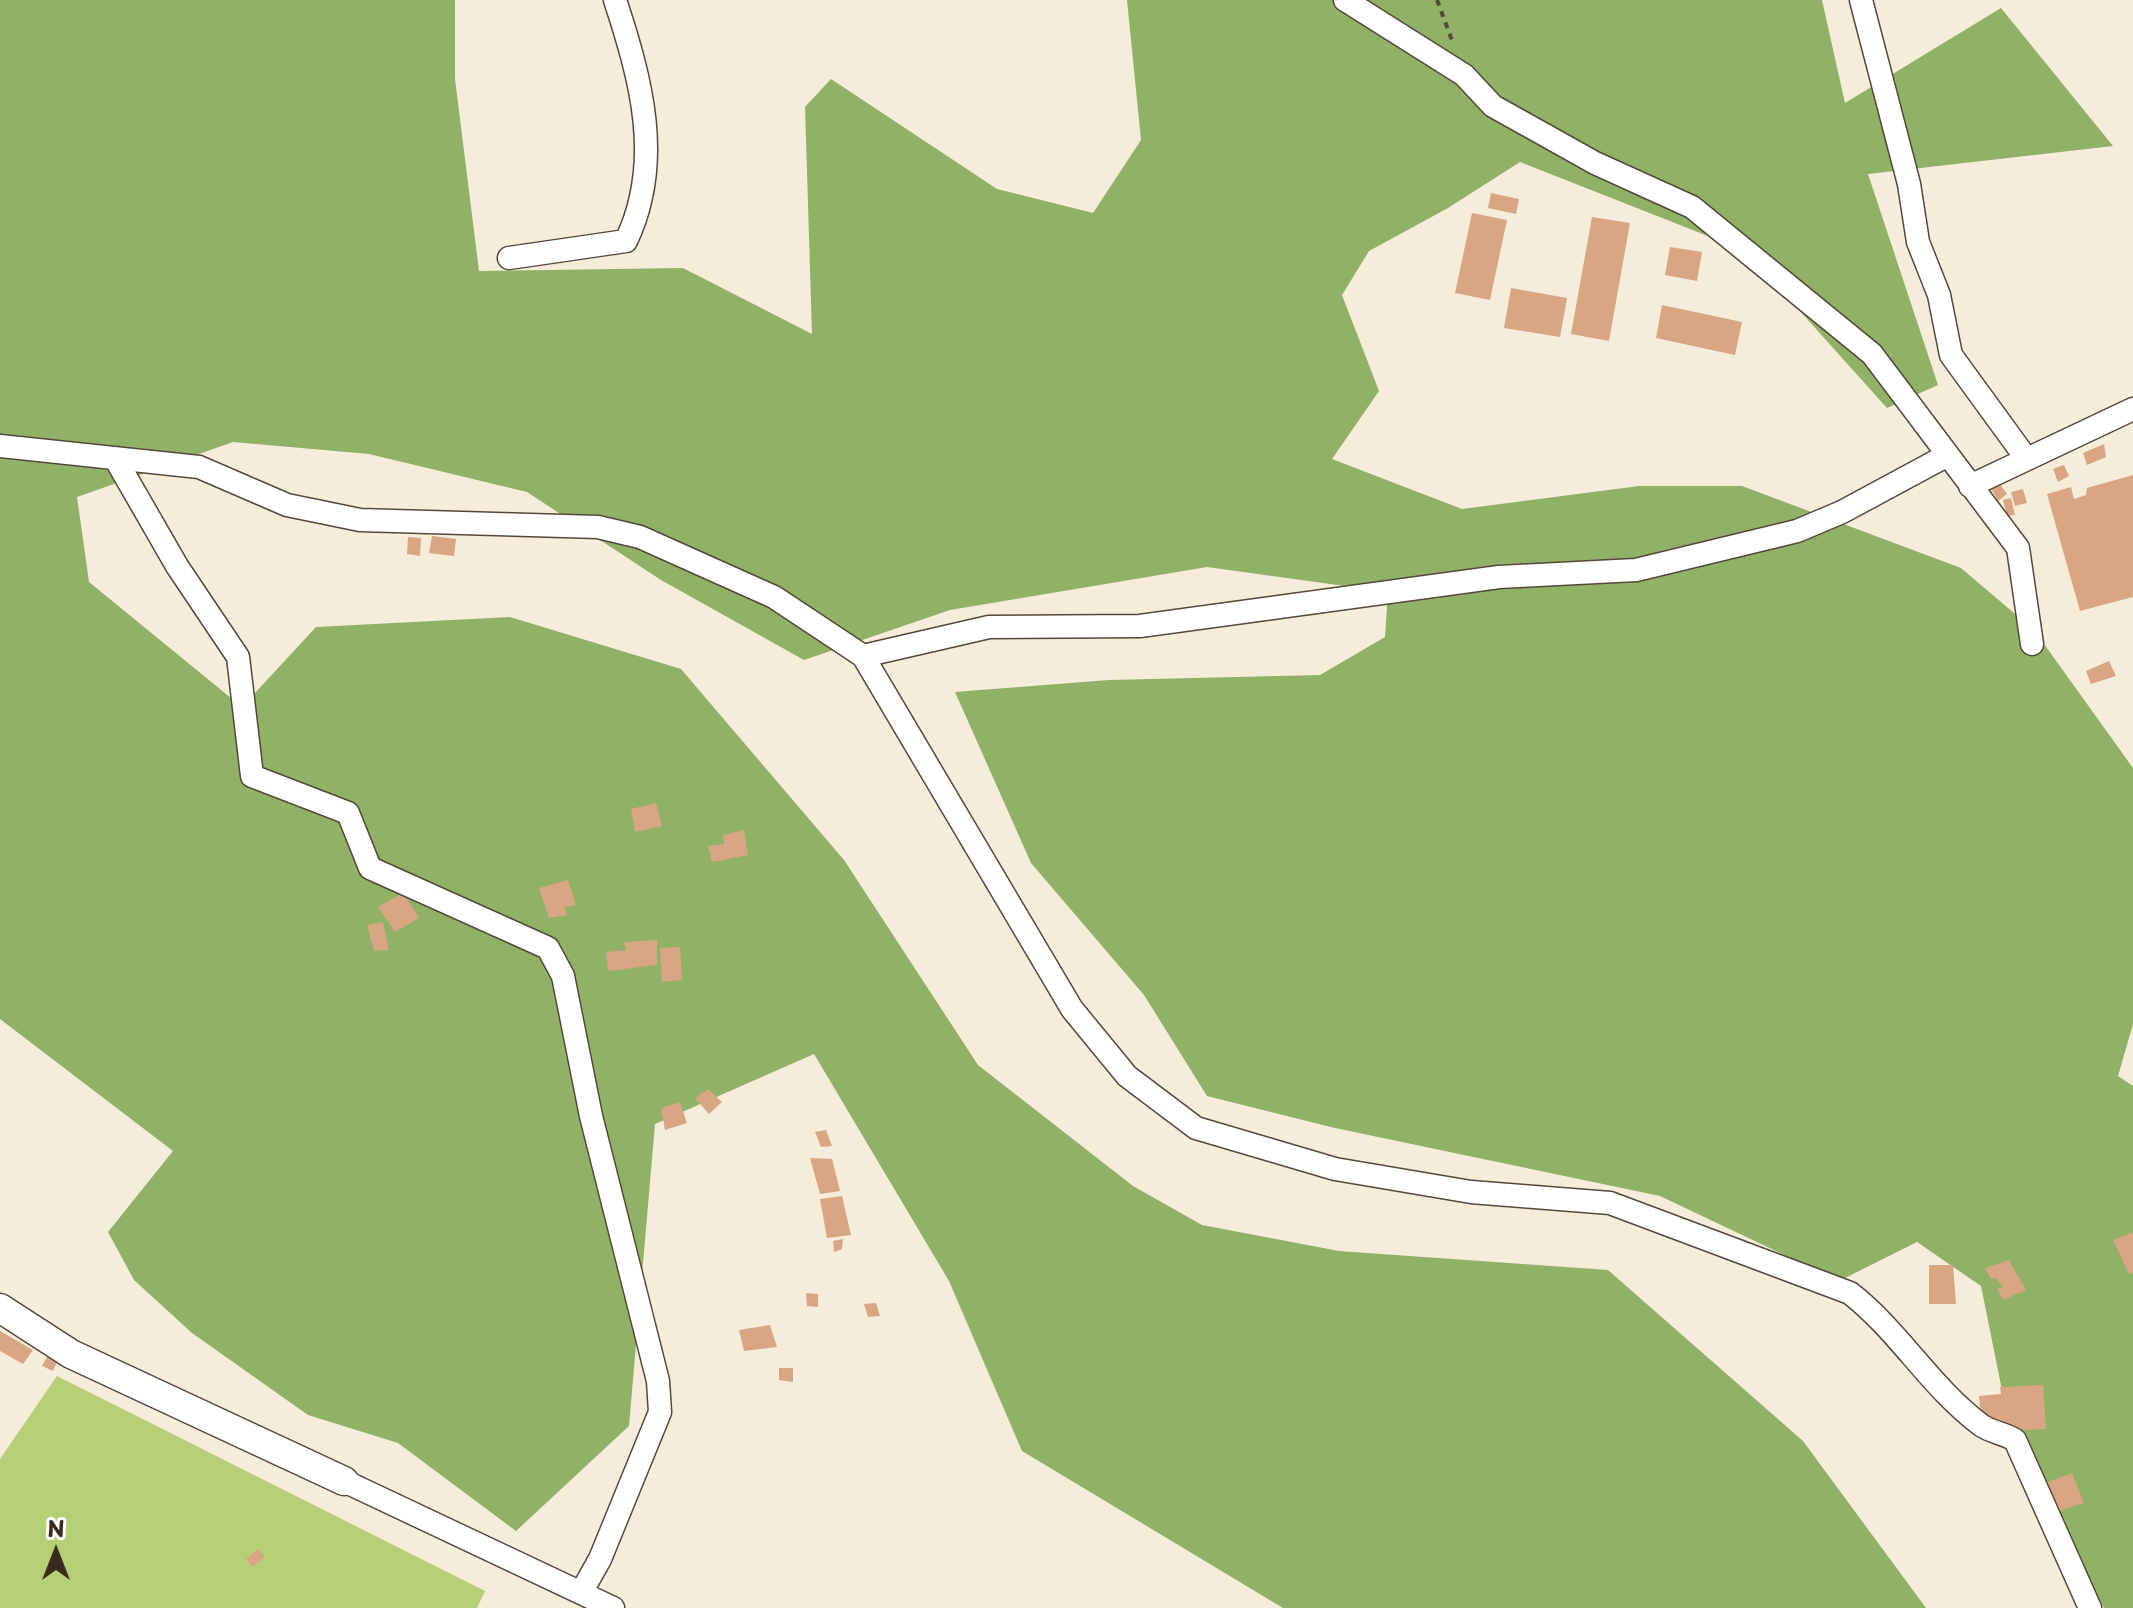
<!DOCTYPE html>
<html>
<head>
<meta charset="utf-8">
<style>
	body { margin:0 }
	#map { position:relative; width:2133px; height:1608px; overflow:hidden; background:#f5ecda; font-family:"Playpen Sans",sans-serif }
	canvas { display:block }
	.north { position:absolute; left:16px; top:1512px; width:80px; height:80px; -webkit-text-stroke:6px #fff; paint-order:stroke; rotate:0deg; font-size:22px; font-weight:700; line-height:32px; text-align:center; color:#3b2a1e }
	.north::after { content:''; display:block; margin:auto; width:28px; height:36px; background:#3b2a1e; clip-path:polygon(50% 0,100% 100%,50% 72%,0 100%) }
</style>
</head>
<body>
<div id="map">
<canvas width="2133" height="1608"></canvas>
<div class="north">N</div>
</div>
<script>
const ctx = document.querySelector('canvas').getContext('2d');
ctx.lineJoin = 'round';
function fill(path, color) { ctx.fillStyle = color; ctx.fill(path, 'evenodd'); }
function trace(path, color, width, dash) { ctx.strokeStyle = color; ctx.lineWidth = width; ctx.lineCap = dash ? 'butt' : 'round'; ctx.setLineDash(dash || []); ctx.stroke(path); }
fill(new Path2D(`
	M57,1376L485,1591L477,1608H0V1459Z`), '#b4cf75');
fill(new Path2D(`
	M0,0H455V79L479,271L683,268L812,334L805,107L831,79L997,189L1093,213L1141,140L1127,0H1822L1845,103L2001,8L2113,146L1868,174L1938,385L1887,408L1746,251L1520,162L1448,208L1369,251L1342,295L1379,391L1332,459L1462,509L1639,486H1742L1961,568L2034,630L2133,768V1024L2118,1076L2133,1086V1608H2104L2008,1420L1981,1286L1917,1242L1839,1281L1660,1196L1335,1128L1207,1096L1144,995L1031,863L955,692L1109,680L1320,675L1385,637L1388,592L1207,567L950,610L804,660L661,580L527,492L369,454L233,442L77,497L89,582L242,707L316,627L510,617L681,669L844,860L978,1065L1133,1186L1202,1225L1339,1251L1608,1270L1803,1441L1926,1608H1283L1022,1451L949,1281L814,1054L655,1124L629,1426L516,1531L398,1443L308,1415L192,1333L134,1280L108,1232L173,1151L0,1019Z`), '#8fb266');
fill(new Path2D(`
	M1491,193L1519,199L1516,214L1488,208Z
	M1472,213L1507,220L1490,300L1455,293Z
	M1592,217L1630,223L1609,341L1571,334Z
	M1670,247L1702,252L1697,281L1665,275Z
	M1511,288L1567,298L1560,337L1504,328Z
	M1662,305L1742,322L1735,355L1656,338Z
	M2104,444L2106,457L2087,465L2083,453Z
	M2064,465L2069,476L2058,482L2053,469Z
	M2133,475V597L2080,611L2047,494L2071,487L2074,499L2086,495L2087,488Z
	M2000,484L2007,494L1998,501L1991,488Z
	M2023,489L2027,503L2015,506L2011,492Z
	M2011,498L2015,515L2007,516L2003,500Z
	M432,536L456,539L454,556L429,553Z
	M408,537L421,538L420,556L407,554Z
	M2109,661L2116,676L2091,684L2086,671Z
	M656,803L662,826L635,832L631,809Z
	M744,830L748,855L712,862L708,846L724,844L723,835Z
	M568,880L576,905L564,907L567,915L549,918L539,888Z
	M403,893L419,918L395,932L378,907Z
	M383,922L389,950L374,951L367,925Z
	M657,940V965L608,971L606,952L626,950L624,942Z
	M680,947L682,980L662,982L660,948Z
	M708,1089L722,1102L709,1114L695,1098Z
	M680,1102L687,1123L665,1130L661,1108Z
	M826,1130L832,1146L821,1147L815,1132Z
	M810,1158L832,1159L840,1191L820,1194Z
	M842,1196L851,1235L827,1238L820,1199Z
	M2133,1232V1272L2129,1274L2113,1240Z
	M843,1239L842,1249L834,1252L833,1241Z
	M2009,1260L2026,1290L2003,1300L1997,1289L2003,1287L1996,1278L1991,1279L1985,1268Z
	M1929,1265H1953L1956,1304H1929Z
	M806,1293L818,1294V1307L807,1306Z
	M876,1303L880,1316L868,1317L864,1304Z
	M770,1325L777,1347L744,1351L739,1330Z
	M0,1331L33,1350L23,1364L0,1351Z
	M47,1357L57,1362L53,1371L42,1366Z
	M779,1368H793V1382L779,1380Z
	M2043,1385L2046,1429L2004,1431L1981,1425L1979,1396L2001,1394L2000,1387Z
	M2072,1473L2084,1503L2055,1512L2045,1483Z
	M258,1549L265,1557L252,1567L246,1559Z`), '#d8a682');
const minor = new Path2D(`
	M1345,0L1464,75L1493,106L1595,163L1692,207L1872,354L2018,548L2032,644
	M1861,0L1909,184L1918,242L1939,295L1951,355L2026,458
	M509,258L626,241C664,162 641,79 615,0
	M0,446L199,467L287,505L360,520L598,527L640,537L774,597L863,656L1072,1009L1127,1076L1196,1128L1335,1169L1471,1192L1610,1203L1850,1293C1899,1331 1931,1388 1981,1425C1990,1432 2004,1433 2015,1440L2090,1608
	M116,460L177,566L238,657L252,776L348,813L370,868L548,948L563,976L591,1116L658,1381L660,1412L600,1559L582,1591
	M1970,486L2133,409
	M863,656L989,627L1140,626L1499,577L1636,570L1797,531L1842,512L1946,456
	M344,1481L613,1608`);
const tertiary = new Path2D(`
	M0,1308L71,1354L344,1481`);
trace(minor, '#57473a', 25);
trace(tertiary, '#57473a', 31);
trace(new Path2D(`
	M1437,0L1453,43`), '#57473a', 4, [6, 6]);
trace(minor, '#fff', 22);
trace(tertiary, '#fff', 28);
</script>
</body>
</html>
